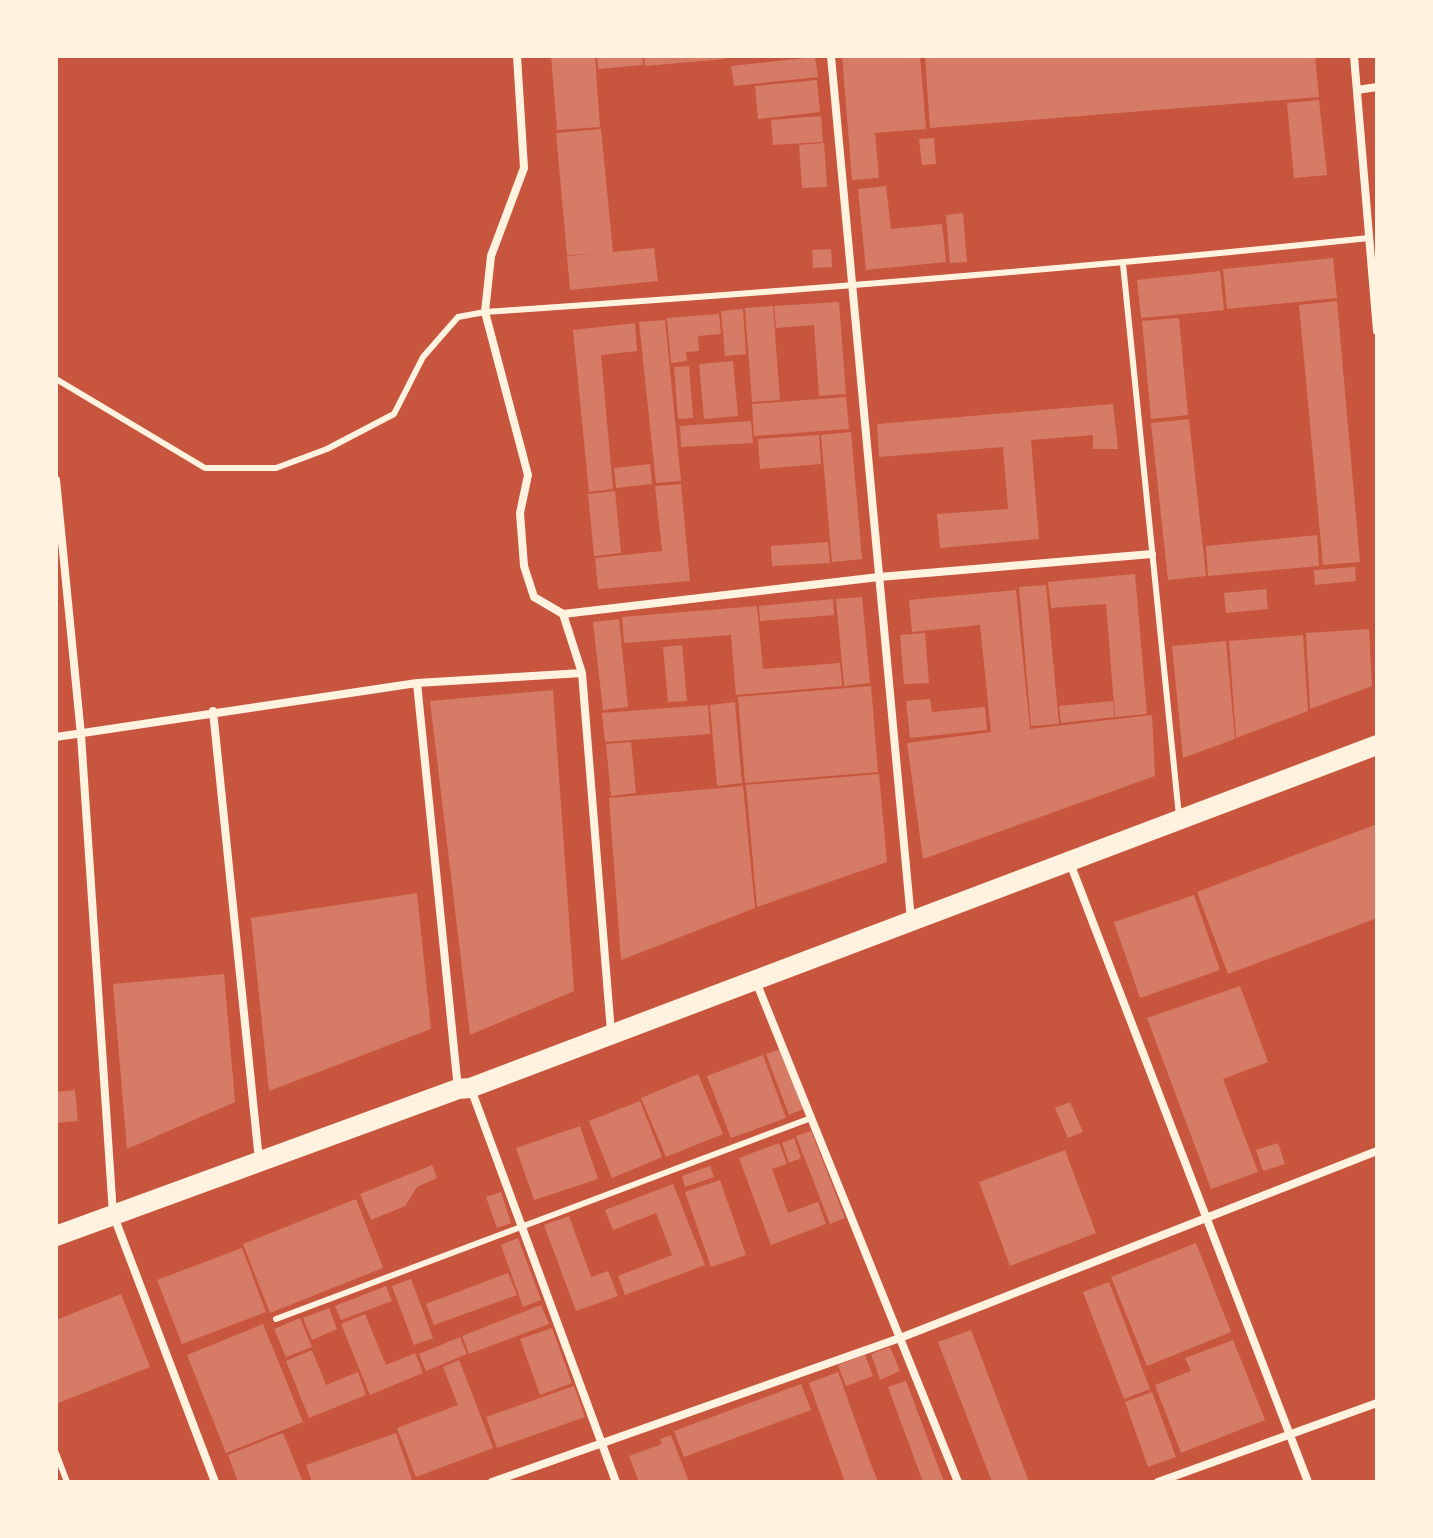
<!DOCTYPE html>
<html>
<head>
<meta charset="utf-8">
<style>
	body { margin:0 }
	#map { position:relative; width:1433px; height:1538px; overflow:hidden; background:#c8553d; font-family:"Titillium Web",sans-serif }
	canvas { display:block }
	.frame { position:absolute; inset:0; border:58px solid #fff3e0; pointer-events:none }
</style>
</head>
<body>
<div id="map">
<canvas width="1433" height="1538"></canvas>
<div class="frame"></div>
</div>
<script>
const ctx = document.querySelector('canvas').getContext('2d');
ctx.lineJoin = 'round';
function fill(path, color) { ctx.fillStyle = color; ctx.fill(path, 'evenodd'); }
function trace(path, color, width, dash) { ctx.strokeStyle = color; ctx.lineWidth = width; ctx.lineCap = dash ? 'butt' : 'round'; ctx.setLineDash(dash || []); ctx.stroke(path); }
fill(new Path2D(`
	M551,56H595L600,127L557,130Z
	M597,56H642L643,65L598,69Z
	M644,56H725V59L645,66Z
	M842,56H920L926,129L875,133L879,178L852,180Z
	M925,56H1315L1319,97L930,128Z
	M815,57L818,77L734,86L731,66Z
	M817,80L820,112L758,119L755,86Z
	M1319,100L1327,175L1294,178L1287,103Z
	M821,116L823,142L773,145L771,120Z
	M601,129L613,252L654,248L658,281L570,290L567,256L593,254L567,255L556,133Z
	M934,138L936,164L922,165L919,139Z
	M824,143L827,187L802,188L799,145Z
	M886,186L891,229L942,224L946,262L866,270L858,189Z
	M963,213L967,262L950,263L946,215Z
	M831,249L832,267L813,268L812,250Z
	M1333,258L1337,298L1227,309L1223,269Z
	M1220,271L1224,310L1141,318L1137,280Z
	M1337,301L1360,562L1323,565L1299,305Z
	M839,302L846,394L819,396L814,325L776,328L774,306Z
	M773,306L780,400L752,402L745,308Z
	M743,309L746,354L725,356L721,311Z
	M719,314L721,334L698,336L699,351L686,352L687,361L671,363L667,318Z
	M1179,318L1188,415L1151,419L1142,321Z
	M665,320L681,481L656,483L639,322Z
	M635,323L637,351L601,355L613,489L589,492L573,330Z
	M733,361L738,416L704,419L699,364Z
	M689,366L693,418L678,419L674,367Z
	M846,397L849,429L754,436L752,404Z
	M1113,404L1118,449H1093V435L1031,440L1039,539L940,548L937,514L1008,509L1003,447L879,457L877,424Z
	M1189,419L1206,576L1168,580L1151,423Z
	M751,421L753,443L681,447L680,426Z
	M851,432L862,559L832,562L821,435Z
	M819,435L821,464L760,469L758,439Z
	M650,464L652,484L616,488L614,468Z
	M681,484L690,581L598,589L595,558L662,551L655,486Z
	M615,491L621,553L594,556L588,494Z
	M1317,535L1319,566L1208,576L1206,546Z
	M828,542L830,563L772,566L771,546Z
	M1355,567L1356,581L1315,585L1314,570Z
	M1135,574L1147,714L1115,717L1106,604L1051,608L1048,582Z
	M1046,585L1059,724L1031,726L1019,587Z
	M1266,589L1268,609L1226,613L1224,593Z
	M1016,590L1030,729L1152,715L1155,776L923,859L907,743L991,732L980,625L912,632L909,600Z
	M862,597L870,683L844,686L836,599Z
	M833,599L834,615L760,621L759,606Z
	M757,606L763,669L840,663L842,686L736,695L731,635L624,643L622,617Z
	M619,619L628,707L603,710L593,622Z
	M1369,629L1372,686L1310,709L1306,633Z
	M925,633L929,683L904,684L900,635Z
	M1303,635L1308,711L1236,738L1229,641Z
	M1226,641L1235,739L1183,758L1172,646Z
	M682,645L687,701L668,702L663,647Z
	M871,686L878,772L745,783L738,697Z
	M553,690L574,991L470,1035L430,701Z
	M930,699L932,712L985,707L987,730L910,738L906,701Z
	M1113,701L1114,717L1061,723L1059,706Z
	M735,702L742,783L717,786L710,705Z
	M708,705L710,734L605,742L602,713Z
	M631,742L636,793L611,796L606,744Z
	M879,774L887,862L757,907L746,785Z
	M743,786L755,908L621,960L609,798Z
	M1377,824V918L1228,974L1197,892Z
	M417,893L431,1029L269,1091L251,918Z
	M1194,895L1220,970L1140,998L1114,922Z
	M224,974L235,1102L127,1149L113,984Z
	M1240,986L1268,1062L1223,1079L1258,1172L1211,1189L1147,1018Z
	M780,1049L803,1109L789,1115L766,1054Z
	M763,1055L786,1118L731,1138L707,1076Z
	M698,1074L723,1134L666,1157L641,1098Z
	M75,1090L78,1121L56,1123V1092Z
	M640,1101L662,1157L612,1178L589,1121Z
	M1070,1102L1083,1132L1068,1138L1055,1108Z
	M580,1126L598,1179L534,1200L516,1148Z
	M811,1131L845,1218L830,1224L796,1136Z
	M794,1138L801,1158L789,1163L782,1143Z
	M779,1143L787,1164L772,1169L788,1213L818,1202L826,1224L771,1245L739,1158Z
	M1278,1143L1285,1164L1263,1171L1256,1150Z
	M1065,1150L1096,1233L1010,1266L979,1182Z
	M432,1165L437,1178L417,1187L405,1206L371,1220L360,1194Z
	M710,1166L714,1177L685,1187L682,1176Z
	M720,1180L746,1255L711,1267L685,1192Z
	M673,1184L705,1265L625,1295L618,1276L672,1255L656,1213L613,1230L605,1210Z
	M501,1192L511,1223L497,1228L486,1197Z
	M356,1199L383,1268L270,1313L243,1244Z
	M569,1216L591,1277L608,1271L618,1296L576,1311L544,1225Z
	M518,1238L541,1300L523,1307L501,1245Z
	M1196,1243L1231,1332L1147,1366L1111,1277Z
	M242,1248L266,1312L182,1344L157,1280Z
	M508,1273L517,1295L434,1325L426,1304Z
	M411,1279L433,1338L414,1345L392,1286Z
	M1109,1282L1150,1389L1124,1399L1083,1292Z
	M386,1286L392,1301L341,1320L335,1306Z
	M121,1294L150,1367L58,1403L56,1320Z
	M541,1305L549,1324L469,1354L462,1336Z
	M329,1308L337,1329L312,1340L303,1318Z
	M365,1314L386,1365L415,1353L423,1373L370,1395L341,1324Z
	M300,1318L312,1347L286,1357L274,1329Z
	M263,1324L303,1422L226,1453L187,1355Z
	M552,1328L572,1383L540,1395L520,1339Z
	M971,1330L1029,1482H992L938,1342Z
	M460,1337L467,1354L426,1371L419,1354Z
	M1233,1340L1265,1420L1181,1453L1155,1385L1191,1371L1185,1358Z
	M890,1347L900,1371L880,1380L871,1354Z
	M312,1350L326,1385L358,1372L366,1395L309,1418L286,1361Z
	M865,1355L873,1376L846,1386L838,1365Z
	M459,1360L493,1448L416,1477L397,1428L458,1405L443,1367Z
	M838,1372L869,1459L878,1482H845L809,1383Z
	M906,1381L944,1482H923L888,1387Z
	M801,1384L811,1410L684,1457L674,1431Z
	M574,1386L585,1417L497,1448L486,1417Z
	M1152,1392L1176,1457L1148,1467L1125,1402Z
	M283,1433L303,1482H238L228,1455Z
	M396,1433L412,1480L312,1482L306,1465Z
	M671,1435L689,1482H639L629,1456L662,1444L660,1439Z`), '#d67c66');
trace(new Path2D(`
	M1123,264L1179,816
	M56,379L205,468H276L327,449L394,414L423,357L458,317L485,312C781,292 1075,269 1369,238
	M276,1319L811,1118
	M56,1453L67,1482`), '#fff3e0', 6);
trace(new Path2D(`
	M517,56L524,168L491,256L485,312L528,475L520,513L524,566L534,597L563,614L582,673L611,1032
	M831,56L911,920
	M1354,56L1377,331
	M1357,90L1377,87
	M56,480L81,735L113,1214L215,1482
	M563,614L879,577L1152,554
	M417,683L458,1089
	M213,711L259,1160
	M56,737L417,683L582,673
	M1070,863L1308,1482
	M755,979L958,1482
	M471,1089L616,1482
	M492,1482L900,1338L1377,1151
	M1158,1482L1377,1403`), '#fff3e0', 8);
trace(new Path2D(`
	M56,1236L458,1089L470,1088L1377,745`), '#fff3e0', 20);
</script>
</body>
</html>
